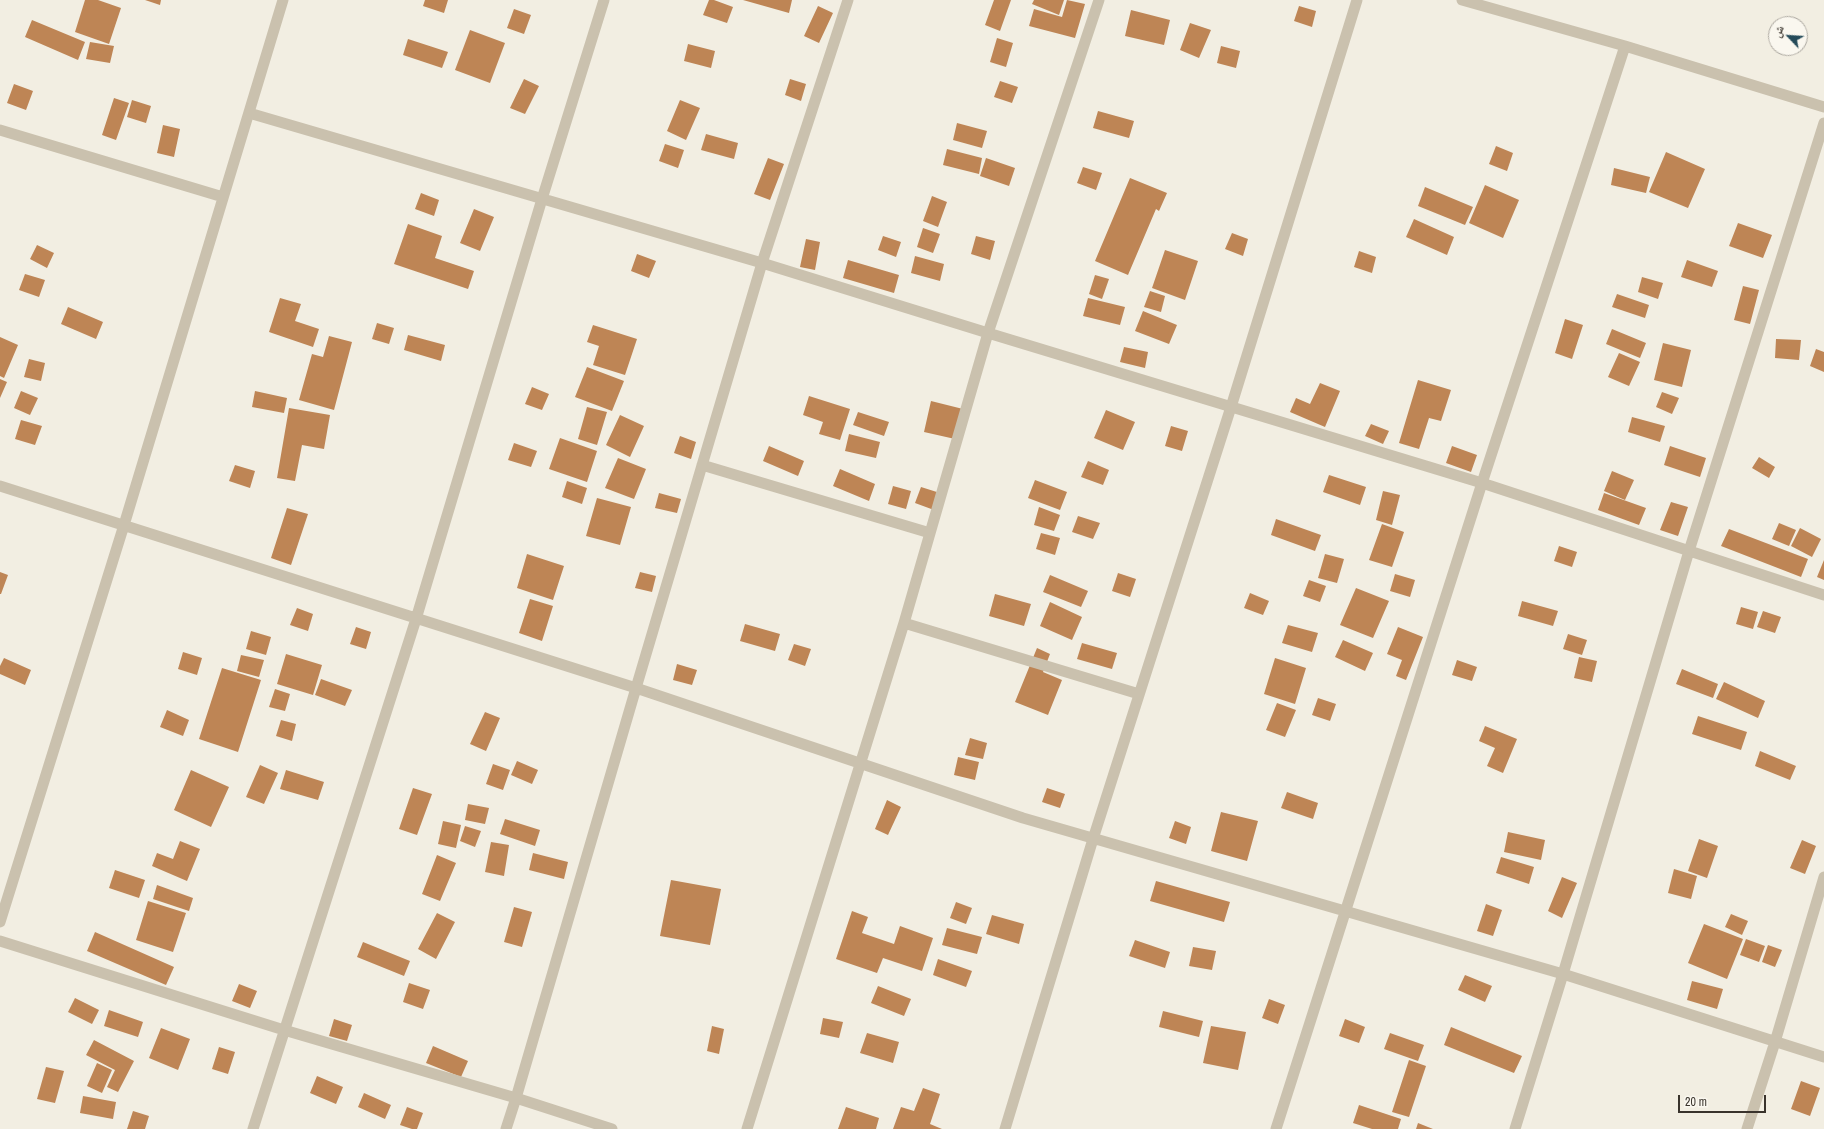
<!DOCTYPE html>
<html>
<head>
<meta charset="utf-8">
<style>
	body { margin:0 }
	#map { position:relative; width:1824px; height:1129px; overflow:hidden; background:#f2eee2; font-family:"Archivo Narrow","Noto Naskh Arabic",sans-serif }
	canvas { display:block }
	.north { position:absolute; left:1768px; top:16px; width:40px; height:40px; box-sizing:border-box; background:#faf7ef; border:1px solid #ada9a1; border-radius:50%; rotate:295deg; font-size:11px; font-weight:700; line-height:16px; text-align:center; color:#39332c }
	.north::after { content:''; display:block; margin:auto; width:14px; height:18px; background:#244a59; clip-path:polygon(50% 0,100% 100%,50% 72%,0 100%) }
	.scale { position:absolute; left:1678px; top:1095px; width:88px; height:18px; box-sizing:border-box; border:2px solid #39332c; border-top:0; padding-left:5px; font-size:12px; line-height:14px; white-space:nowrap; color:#39332c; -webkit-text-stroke:3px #faf7ef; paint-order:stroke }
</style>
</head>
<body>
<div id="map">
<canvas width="1824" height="1129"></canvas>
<div class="north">ش</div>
<div class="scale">20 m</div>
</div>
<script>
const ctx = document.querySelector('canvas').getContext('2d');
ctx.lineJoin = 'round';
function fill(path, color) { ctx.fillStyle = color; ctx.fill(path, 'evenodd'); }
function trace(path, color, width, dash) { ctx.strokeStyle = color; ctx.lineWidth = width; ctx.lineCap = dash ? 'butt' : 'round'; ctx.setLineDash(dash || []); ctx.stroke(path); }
fill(new Path2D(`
	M85,0H98L121,8L109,44L75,32Z
	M145,0H161L160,5Z
	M425,0H448L444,13L423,6Z
	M709,0H714L733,7L727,23L703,15Z
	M743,0H792L789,13Z
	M994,0H1011L1000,31L985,25Z
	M1034,0H1064L1059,15L1032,4Z
	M1067,0L1085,4L1075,38L1029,26L1034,9L1062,17Z
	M818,6L833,13L819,43L804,36Z
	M1299,6L1316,11L1312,27L1294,21Z
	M514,9L531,15L524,34L507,28Z
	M1131,10L1170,20L1164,45L1125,36Z
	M32,20L85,42L78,60L25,37Z
	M1190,23L1211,30L1199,58L1180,50Z
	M470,30L505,43L490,83L455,70Z
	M997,38L1013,43L1006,67L990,62Z
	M408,39L448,52L442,68L403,55Z
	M90,42L114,46L110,63L86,59Z
	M688,44L715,51L711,68L684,61Z
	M1221,46L1240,51L1236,68L1217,63Z
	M524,79L539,86L525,114L510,108Z
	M790,79L806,84L801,101L785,95Z
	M1000,81L1018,87L1012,103L994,97Z
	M14,84L33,91L26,110L7,103Z
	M114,98L129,103L116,140L102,135Z
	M132,100L151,106L146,123L127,117Z
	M680,100L700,108L686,140L667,131Z
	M1098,111L1134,121L1129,138L1093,128Z
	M957,123L987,131L982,148L953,140Z
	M163,125L180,129L174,157L157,153Z
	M706,134L738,143L734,159L701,150Z
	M665,144L684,150L678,168L659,161Z
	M1496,146L1513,153L1507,171L1489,164Z
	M947,149L982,158L979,174L943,165Z
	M1666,152L1705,169L1688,208L1649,192Z
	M768,158L784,164L770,200L754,194Z
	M986,158L1015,168L1009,186L980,176Z
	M1083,167L1102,173L1096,190L1077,183Z
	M1614,168L1650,177L1646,193L1611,185Z
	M1130,178L1167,193L1159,211L1156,209L1128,275L1095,261Z
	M1485,185L1519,200L1503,238L1469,223Z
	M1425,187L1473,207L1465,225L1418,206Z
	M421,193L439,200L434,216L415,209Z
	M932,196L947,202L938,227L923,221Z
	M474,209L494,217L480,251L460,243Z
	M1414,219L1454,237L1447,255L1406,237Z
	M1738,223L1772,235L1763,258L1729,246Z
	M408,224L442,236L435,258L474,271L468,289L394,264Z
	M923,228L940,234L933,253L917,247Z
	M1232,233L1248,239L1243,256L1225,249Z
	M883,236L901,242L896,257L878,250Z
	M976,236L995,241L990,260L971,254Z
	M806,239L820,242L815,270L800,267Z
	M37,245L54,253L47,268L30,259Z
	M1165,250L1198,261L1185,300L1152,288Z
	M1359,251L1376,257L1372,273L1354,267Z
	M637,254L656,261L649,278L631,271Z
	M915,256L944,264L940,281L911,273Z
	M848,260L899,275L894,293L843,278Z
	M1687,260L1718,271L1712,287L1681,277Z
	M25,274L45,280L39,297L19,290Z
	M1095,275L1109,279L1102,299L1089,294Z
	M1642,277L1663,283L1658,299L1638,292Z
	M1743,286L1759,290L1750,324L1734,320Z
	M1150,291L1165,296L1161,312L1144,307Z
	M1617,294L1649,305L1645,318L1612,307Z
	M280,298L301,304L295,321L319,329L313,347L269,332Z
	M1088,298L1125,307L1120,325L1083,316Z
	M68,307L103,322L96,339L61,324Z
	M1143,311L1177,325L1169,344L1135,331Z
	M1565,319L1583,325L1572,359L1555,353Z
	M377,323L394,328L389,344L372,339Z
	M593,325L637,339L625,375L593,365L599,346L587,342Z
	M1612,329L1646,343L1640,358L1606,344Z
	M408,335L445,345L441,361L404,350Z
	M329,336L352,342L334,410L299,400L312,354L323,357Z
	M0,337L18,345L4,378L0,376Z
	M1776,339L1801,340L1799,360L1775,358Z
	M1663,343L1691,350L1682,387L1654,380Z
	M1124,347L1148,352L1145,368L1120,362Z
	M1816,349L1824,352V372L1810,366Z
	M1619,353L1640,362L1629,386L1608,377Z
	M29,359L45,363L41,381L24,377Z
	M587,367L624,381L612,411L575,397Z
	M0,379L7,382L0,398Z
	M1418,380L1451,390L1441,421L1429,418L1419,449L1399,443Z
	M1320,383L1340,391L1325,427L1290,412L1296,398L1310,404Z
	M532,387L549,394L542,410L525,404Z
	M21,391L38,398L30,415L14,408Z
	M255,391L287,398L284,413L252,407Z
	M1662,392L1679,398L1672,414L1656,407Z
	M809,396L850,409L840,440L819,434L823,422L803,415Z
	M931,401L963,409L955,439L924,432Z
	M587,407L607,412L597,445L578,439Z
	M289,408L330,415L324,449L302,445L295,481L277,478Z
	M1106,410L1135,422L1123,450L1094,438Z
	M858,412L889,422L884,436L853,425Z
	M620,415L644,426L630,457L606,445Z
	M1632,417L1665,426L1660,442L1628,432Z
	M21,420L42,426L35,445L15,439Z
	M1371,424L1389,431L1383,444L1365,436Z
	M1171,426L1188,431L1182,451L1165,446Z
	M849,434L880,442L876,458L845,451Z
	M680,436L696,442L691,459L674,453Z
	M560,438L597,451L587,482L549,469Z
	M514,443L537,451L531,467L508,460Z
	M769,446L804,461L798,476L763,461Z
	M1452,446L1477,455L1471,472L1446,463Z
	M1670,446L1706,458L1700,477L1664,465Z
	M1759,457L1775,467L1769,478L1752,468Z
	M618,458L646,469L634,499L605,488Z
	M1088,461L1109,470L1103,485L1081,477Z
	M235,465L255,471L250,488L229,481Z
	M840,469L875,484L869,501L833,486Z
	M1612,471L1634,480L1625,500L1604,491Z
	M1329,475L1366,487L1360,505L1323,492Z
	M1035,480L1067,492L1060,510L1028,498Z
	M567,481L587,488L582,504L562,497Z
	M893,486L911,491L906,509L888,504Z
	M921,487L940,493L934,510L915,503Z
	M1383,491L1400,495L1392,525L1376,520Z
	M659,493L681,499L677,513L655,508Z
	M1604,493L1646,508L1639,525L1598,510Z
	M597,498L631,507L620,545L586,536Z
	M1671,502L1688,507L1678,536L1660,530Z
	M1039,507L1060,515L1054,531L1034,525Z
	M287,508L308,514L291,565L271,558Z
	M1078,516L1100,523L1093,539L1072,532Z
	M1276,519L1321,535L1315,551L1271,535Z
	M1779,523L1796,530L1789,546L1772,539Z
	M1382,524L1404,532L1392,567L1369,560Z
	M1800,528L1821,539L1812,557L1791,546Z
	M1729,529L1808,559L1801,577L1721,546Z
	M1041,533L1060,538L1055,555L1036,549Z
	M1559,546L1577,552L1572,567L1554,561Z
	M527,554L564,566L553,600L517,588Z
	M1325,554L1344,559L1337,583L1318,578Z
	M1824,560V580L1817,577Z
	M0,572L8,575L1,594H0Z
	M640,572L656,576L652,592L635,588Z
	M1118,573L1136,579L1130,597L1112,591Z
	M1395,574L1415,580L1410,597L1390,591Z
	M1050,575L1088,591L1081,607L1043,592Z
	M1309,580L1326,586L1320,602L1303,596Z
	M1356,588L1389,601L1373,638L1340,625Z
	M1250,593L1269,601L1263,615L1244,608Z
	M995,594L1031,604L1024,626L989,616Z
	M530,599L553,606L542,641L519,633Z
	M1522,601L1558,611L1553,626L1518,616Z
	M1050,602L1082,617L1072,640L1040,626Z
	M1741,607L1758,612L1753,629L1736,624Z
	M297,608L313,614L308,631L290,625Z
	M1763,611L1781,617L1775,633L1757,627Z
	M745,624L780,634L775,651L740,641Z
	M1288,625L1318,633L1312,652L1282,643Z
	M356,627L371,632L366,649L350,644Z
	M1398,627L1423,637L1406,680L1396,676L1402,660L1387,654Z
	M251,631L271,637L266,655L246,649Z
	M1568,634L1587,640L1582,655L1563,649Z
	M1343,640L1373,653L1365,671L1335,657Z
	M1082,643L1117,653L1112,669L1077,659Z
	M794,644L811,649L805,666L788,660Z
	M1037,648L1050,654L1043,672L1062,680L1048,715L1015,702Z
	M183,652L202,658L197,675L178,669Z
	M286,654L322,665L313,695L277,684Z
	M241,655L264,660L259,677L237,671Z
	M1579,657L1597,661L1592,682L1574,678Z
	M4,658L31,670L25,685L0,674V666Z
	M1275,658L1306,668L1295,704L1264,694Z
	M1457,660L1477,667L1472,681L1452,675Z
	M677,664L697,670L692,685L673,680Z
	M222,668L261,680L238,752L199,739Z
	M1682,669L1718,684L1713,698L1676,684Z
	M321,679L352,690L345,706L315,695Z
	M1724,682L1765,701L1758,718L1716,699Z
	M275,689L290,694L285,711L269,707Z
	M1318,698L1336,704L1330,721L1312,715Z
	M1277,703L1296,710L1285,737L1266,730Z
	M167,710L189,720L183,736L160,727Z
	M485,712L500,718L486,751L470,744Z
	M1698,716L1747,732L1741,750L1692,734Z
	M281,720L296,724L292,741L276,736Z
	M1485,726L1517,739L1503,773L1487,766L1495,748L1479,741Z
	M970,738L987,743L983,759L965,755Z
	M1760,751L1796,766L1790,780L1755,766Z
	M958,757L979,762L975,780L954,775Z
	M517,761L538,770L532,784L511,775Z
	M493,764L510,770L503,790L486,784Z
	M260,765L278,773L264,804L246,797Z
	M191,770L229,787L211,827L174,810Z
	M286,770L324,782L318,800L280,789Z
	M413,788L432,794L417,835L399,829Z
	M1047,788L1065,794L1060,808L1042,802Z
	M1287,792L1318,803L1313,819L1281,808Z
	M887,800L901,807L888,835L875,829Z
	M468,804L489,808L485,824L465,820Z
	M1221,812L1258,821L1247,861L1211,851Z
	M505,819L540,830L535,846L500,834Z
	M443,821L461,825L456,848L438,844Z
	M1175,821L1191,827L1186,844L1169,838Z
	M465,826L481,831L475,847L460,841Z
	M1508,832L1545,840L1541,860L1504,852Z
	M1699,839L1718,846L1707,878L1688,871Z
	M1802,840L1816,846L1805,874L1790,868Z
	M180,841L200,849L187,881L152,866L157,853L173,859Z
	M491,842L509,845L504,876L485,872Z
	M533,853L568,862L564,879L529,870Z
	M437,855L456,863L440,901L422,894Z
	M1501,857L1534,867L1529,884L1496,873Z
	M1674,869L1697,876L1691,899L1668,893Z
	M115,870L145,880L139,898L109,888Z
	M1562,877L1577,883L1562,918L1548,911Z
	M671,880L721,889L710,945L660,936Z
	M1156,881L1230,902L1224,922L1150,901Z
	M157,885L193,898L189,911L153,899Z
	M148,901L186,913L173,952L136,940Z
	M956,902L972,908L966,924L950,918Z
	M1486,904L1502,910L1493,936L1477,931Z
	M514,907L532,912L522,947L504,942Z
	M852,911L868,917L862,933L894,944L900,926L933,938L922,971L883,958L877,973L836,959Z
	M437,913L455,922L436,959L418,949Z
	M1731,914L1748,921L1742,935L1725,927Z
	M992,915L1024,924L1019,944L986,934Z
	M1704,924L1743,939L1727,979L1688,963Z
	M947,928L982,937L977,954L942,945Z
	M95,932L174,967L166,985L87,951Z
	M1746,939L1765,946L1759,962L1740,955Z
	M1135,940L1170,952L1165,968L1129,956Z
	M363,942L410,961L404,976L357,957Z
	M1768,945L1782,950L1775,967L1762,962Z
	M1193,947L1216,951L1212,970L1189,966Z
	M938,959L972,971L966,987L933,975Z
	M1465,975L1492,986L1485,1002L1458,990Z
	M1692,981L1723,989L1717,1009L1687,1000Z
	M409,983L430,990L423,1009L403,1002Z
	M239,984L257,991L250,1008L232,1001Z
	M878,986L911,999L904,1016L871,1003Z
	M75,998L99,1010L92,1024L68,1012Z
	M1269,999L1285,1005L1278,1024L1262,1018Z
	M109,1010L143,1022L138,1037L104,1026Z
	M1163,1011L1203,1021L1199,1037L1159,1027Z
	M823,1018L843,1022L839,1038L820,1034Z
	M334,1019L352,1025L347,1041L329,1036Z
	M1345,1019L1365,1027L1359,1043L1339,1036Z
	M712,1026L724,1029L719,1054L707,1051Z
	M1211,1026L1246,1032L1238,1070L1203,1063Z
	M1451,1027L1522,1056L1514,1073L1444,1045Z
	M161,1028L190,1039L178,1070L149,1058Z
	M867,1033L899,1042L893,1063L860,1053Z
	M1390,1033L1424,1045L1418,1061L1384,1049Z
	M94,1040L134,1061L118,1092L107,1087L115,1070L86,1055Z
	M433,1046L468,1061L461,1077L426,1063Z
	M219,1047L235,1052L228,1074L212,1069Z
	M1409,1060L1426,1066L1409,1117L1392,1112Z
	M97,1063L112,1070L102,1093L87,1086Z
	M46,1067L64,1071L55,1103L37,1099Z
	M317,1076L343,1087L336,1104L310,1093Z
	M1801,1081L1820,1088L1810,1116L1791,1109Z
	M923,1088L940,1094L930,1124L942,1129H893L901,1107L914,1111Z
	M364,1093L391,1105L385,1119L358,1107Z
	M83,1096L116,1102L113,1119L80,1113Z
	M1359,1105L1401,1119L1398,1129H1372L1353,1123Z
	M407,1107L423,1113L417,1129H412L400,1125Z
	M846,1107L879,1118L876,1129H838Z
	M133,1111L149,1116L145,1129H127Z
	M1418,1123L1433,1129H1416Z`), '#be8555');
trace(new Path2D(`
	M1462,0L1625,46L1824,107
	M249,113L762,263L988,333L1482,483L1824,595
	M0,130L223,197
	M702,465L930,533
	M0,486L636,688L1023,818L1563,974L1824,1057
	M904,623L1139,694
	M0,922L124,525L283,0
	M0,941L284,1030L516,1098L612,1129
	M253,1129L416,619L542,199L604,0
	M506,1129L516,1098L636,688L762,263L848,0
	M747,1129L904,623L988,333L1099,0
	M1005,1129L1093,839L1231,407L1357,0
	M1276,1129L1482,483L1625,46
	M1515,1129L1563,974L1689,551L1824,123
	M1747,1129L1775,1042L1824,877`), '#cac1ae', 11);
</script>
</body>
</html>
